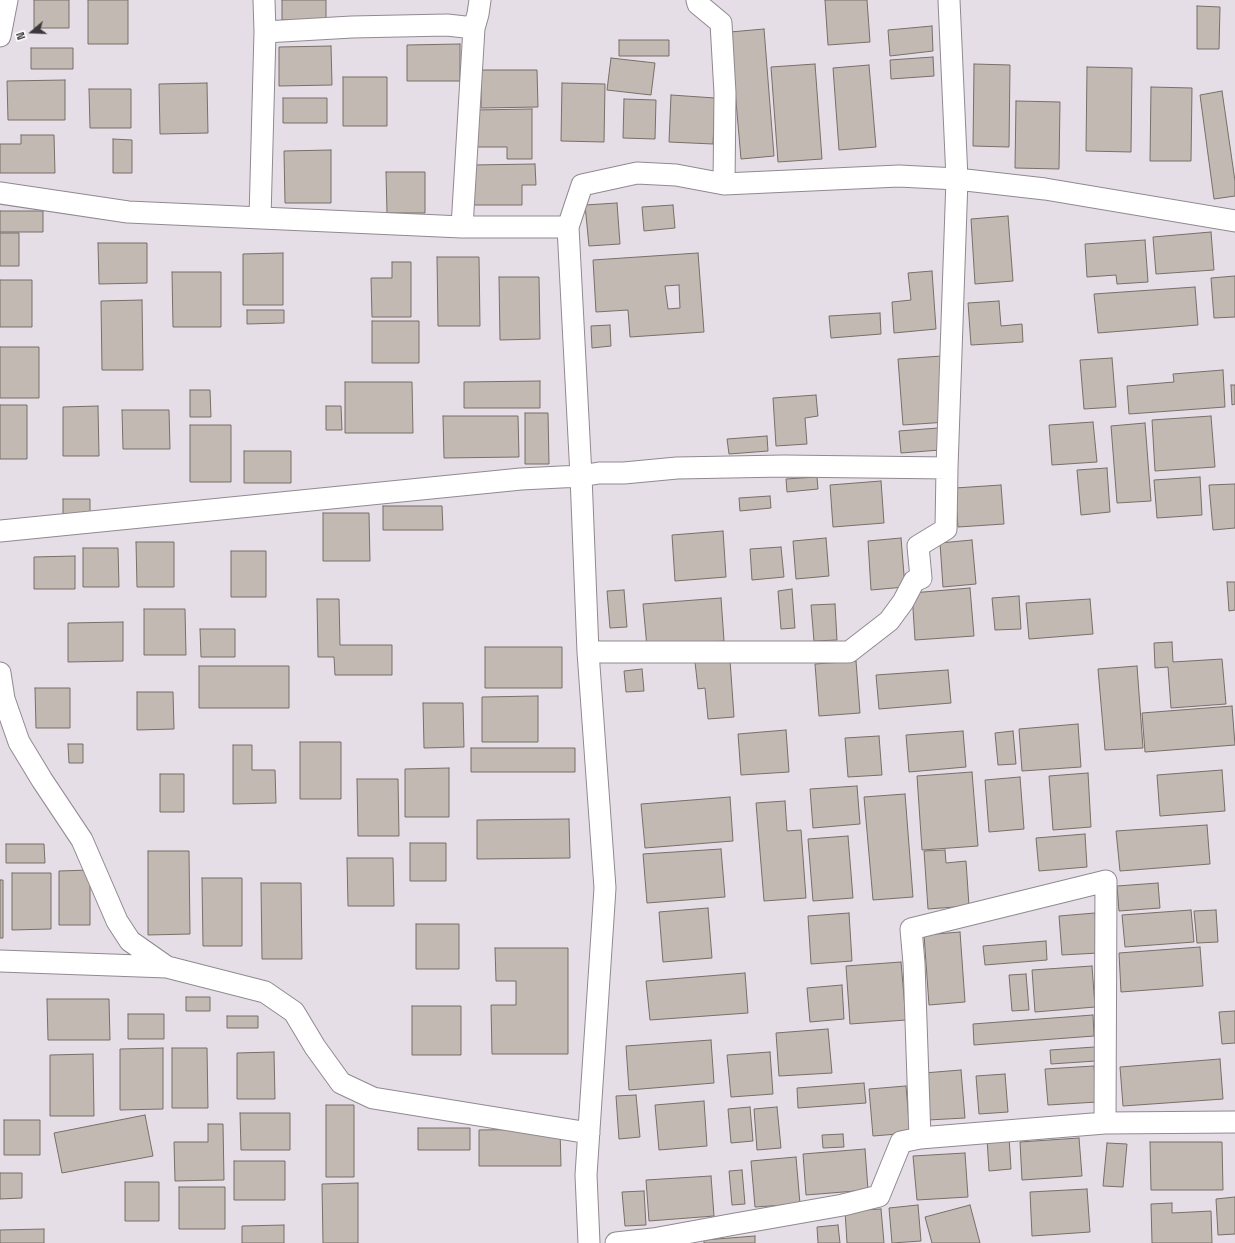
<!DOCTYPE html>
<html>
<head>
<meta charset="utf-8">
<style>
  body { margin:0 }
  #map { position:relative; width:1235px; height:1243px; overflow:hidden; background:#e6dee6; font-family:"Space Grotesk",sans-serif }
  canvas { display:block }
  .north { position:absolute; left:12px; top:12px; width:40px; height:40px; -webkit-text-stroke:3px #fff; paint-order:stroke; rotate:251deg; font-size:11px; font-weight:700; line-height:16px; text-align:center; color:#3b383b }
  .north::after { content:''; display:block; margin:auto; width:14px; height:18px; background:#3b383b; clip-path:polygon(50% 0,100% 100%,50% 72%,0 100%) }
</style>
</head>
<body>
<div id="map">
<canvas width="1235" height="1243"></canvas>
<div class="north">N</div>
</div>
<script>
const c = document.querySelector('canvas').getContext('2d');
c.lineJoin = 'round';
function fill(path, color) { c.fillStyle = color; c.fill(path, 'evenodd'); }
const toPath = rows => new Path2D(rows.map(r => 'M' + r).join(''));
function stroke(path, color, width, dash) { c.strokeStyle = color; c.lineWidth = width; c.lineCap = dash ? 'butt' : 'round'; c.setLineDash(dash || []); c.stroke(path); }
const building = toPath([
  [34,0,69,0,69,28,34,28,34,0],
  [88,0,128,0,128,44,88,44,88,0],
  [282,0,326,0,326,20,282,20,282,0],
  [825,0,867,0,870,42,828,45,825,0],
  [1197,6,1220,7,1219,49,1197,49,1197,6],
  [932,26,933,51,890,56,888,30,932,26],
  [764,29,774,156,741,159,730,32,764,29],
  [619,40,669,40,669,56,619,56,619,40],
  [460,44,460,81,407,81,407,45,460,44],
  [331,46,332,85,279,86,279,47,331,46],
  [31,48,73,48,73,69,31,69,31,48],
  [933,57,934,76,891,79,890,60,933,57],
  [611,58,655,63,651,95,607,90,611,58],
  [815,64,822,159,778,162,771,67,815,64],
  [974,64,1010,65,1009,147,973,146,974,64],
  [869,65,876,147,839,150,833,68,869,65],
  [1087,67,1132,68,1131,152,1086,151,1087,67],
  [481,70,537,70,538,107,481,108,481,70],
  [343,77,387,77,387,126,343,126,343,77],
  [65,80,65,120,8,120,7,81,65,80],
  [207,83,208,133,160,134,159,84,207,83],
  [562,83,605,84,604,142,561,141,562,83],
  [1151,87,1192,88,1191,161,1150,161,1151,87],
  [89,89,131,89,131,128,90,128,89,89],
  [1222,91,1235,181,1235,196,1214,199,1200,95,1222,91],
  [671,95,715,98,713,144,669,142,671,95],
  [283,98,327,98,327,123,283,123,283,98],
  [624,99,656,100,655,139,623,138,624,99],
  [1016,101,1060,102,1059,169,1015,168,1016,101],
  [532,109,532,159,507,159,507,147,477,147,476,110,532,109],
  [21,135,54,135,55,173,0,173,0,144,21,144,21,135],
  [113,139,132,140,132,173,113,173,113,139],
  [331,150,331,203,285,203,284,151,331,150],
  [535,164,536,185,522,185,522,205,473,205,473,165,535,164],
  [386,172,425,172,425,213,387,213,386,172],
  [617,203,620,244,589,246,585,205,617,203],
  [673,205,675,228,644,231,642,207,673,205],
  [0,211,43,211,43,232,0,232,0,211],
  [1008,216,1013,281,975,284,971,219,1008,216],
  [1211,232,1214,270,1156,274,1153,237,1211,232],
  [0,233,19,233,19,266,0,266,0,233],
  [1145,240,1148,282,1117,284,1116,275,1087,277,1085,244,1145,240],
  [98,243,147,243,147,283,99,284,98,243],
  [283,253,283,305,243,305,243,254,283,253],
  [698,253,704,332,630,337,628,310,596,312,593,260,698,253],
  [679,285,680,308,668,309,665,286,679,285],
  [437,257,479,257,480,326,438,326,437,257],
  [392,262,411,262,411,317,372,317,371,278,392,278,392,262],
  [932,271,936,329,894,333,892,302,911,300,908,273,932,271],
  [172,272,221,272,221,327,173,327,172,272],
  [1235,276,1235,317,1214,318,1211,278,1235,276],
  [499,277,539,277,540,339,500,340,499,277],
  [0,280,32,280,32,327,0,327,0,280],
  [1195,287,1198,325,1098,333,1094,294,1195,287],
  [142,300,143,370,102,370,101,301,142,300],
  [999,301,1001,326,1022,324,1023,342,971,345,968,303,999,301],
  [247,310,284,310,284,323,247,324,247,310],
  [880,313,881,334,831,338,829,316,880,313],
  [372,321,419,321,419,363,372,363,372,321],
  [610,325,611,346,592,348,591,326,610,325],
  [0,347,39,347,39,398,0,398,0,347],
  [942,356,947,422,903,425,898,359,942,356],
  [1112,358,1116,407,1084,409,1080,360,1112,358],
  [1223,370,1225,407,1129,414,1127,386,1174,382,1173,374,1223,370],
  [540,381,540,408,464,408,464,382,540,381],
  [345,382,412,382,413,433,345,433,345,382],
  [1231,385,1235,385,1235,404,1232,405,1231,385],
  [190,390,210,390,211,417,190,417,190,390],
  [816,395,818,416,805,418,807,444,776,446,773,398,816,395],
  [0,405,27,405,27,459,0,459,0,405],
  [98,406,99,456,63,456,63,407,98,406],
  [326,406,341,406,342,430,326,430,326,406],
  [122,410,169,410,170,449,123,449,122,410],
  [525,413,548,413,549,464,525,464,525,413],
  [443,416,518,416,519,457,444,458,443,416],
  [1211,416,1215,467,1155,471,1152,420,1211,416],
  [1093,422,1097,462,1052,465,1049,425,1093,422],
  [1145,423,1151,501,1117,503,1111,426,1145,423],
  [190,425,231,425,231,482,190,482,190,425],
  [938,428,940,450,901,453,899,431,938,428],
  [767,436,768,451,729,454,727,439,767,436],
  [244,451,291,451,291,483,244,483,244,451],
  [1107,468,1110,512,1081,515,1077,470,1107,468],
  [817,477,818,489,787,492,786,479,817,477],
  [1200,477,1202,515,1157,518,1154,480,1200,477],
  [881,481,884,523,833,527,830,485,881,481],
  [1235,484,1235,528,1213,530,1209,485,1235,484],
  [1001,485,1004,524,958,527,955,488,1001,485],
  [770,496,771,508,740,511,739,498,770,496],
  [63,499,90,499,90,517,63,517,63,499],
  [383,506,442,506,443,530,383,530,383,506],
  [323,513,369,513,370,561,323,561,323,513],
  [723,531,726,577,675,581,672,535,723,531],
  [826,538,829,576,796,579,793,541,826,538],
  [901,538,905,587,871,590,868,541,901,538],
  [972,540,976,584,943,587,940,543,972,540],
  [136,542,174,542,174,587,137,587,136,542],
  [781,547,784,577,752,580,750,549,781,547],
  [83,548,118,548,119,587,83,587,83,548],
  [231,551,266,551,266,597,231,597,231,551],
  [75,556,75,589,34,589,34,557,75,556],
  [1227,582,1235,582,1235,610,1229,611,1227,582],
  [970,588,974,636,915,640,912,593,970,588],
  [792,589,795,628,781,629,778,591,792,589],
  [624,590,627,627,610,628,607,591,624,590],
  [1019,596,1021,629,995,630,992,598,1019,596],
  [721,598,724,641,647,647,643,604,721,598],
  [317,599,339,599,340,645,392,645,392,675,335,675,334,657,318,657,317,599],
  [1090,599,1093,634,1029,639,1026,603,1090,599],
  [835,604,837,640,814,641,811,605,835,604],
  [144,609,185,609,186,655,144,655,144,609],
  [123,622,123,661,68,662,68,623,123,622],
  [200,629,235,629,235,657,201,657,200,629],
  [1172,642,1173,662,1222,659,1226,704,1171,708,1168,667,1155,668,1154,643,1172,642],
  [485,647,562,647,562,688,485,688,485,647],
  [730,660,734,717,708,719,705,688,698,689,695,662,730,660],
  [856,661,860,713,819,716,815,664,856,661],
  [199,666,289,666,289,708,199,708,199,666],
  [1137,666,1143,748,1105,750,1098,669,1137,666],
  [642,669,644,691,626,692,624,671,642,669],
  [948,670,951,703,879,709,876,675,948,670],
  [35,688,70,688,70,728,36,728,35,688],
  [137,692,173,692,174,729,137,730,137,692],
  [538,696,538,742,482,742,482,697,538,696],
  [423,703,463,703,464,747,424,748,423,703],
  [1232,706,1235,745,1145,752,1142,713,1232,706],
  [1078,724,1081,767,1022,771,1019,729,1078,724],
  [786,730,789,772,741,775,738,734,786,730],
  [963,731,966,767,909,772,906,735,963,731],
  [1013,731,1016,764,998,765,995,733,1013,731],
  [879,736,882,775,848,777,845,738,879,736],
  [300,742,341,742,341,799,300,799,300,742],
  [68,744,83,744,83,763,69,763,68,744],
  [233,745,252,745,252,770,275,770,276,803,233,804,233,745],
  [471,748,575,748,575,772,471,772,471,748],
  [449,768,449,817,405,817,405,769,449,768],
  [1222,770,1225,811,1160,816,1157,775,1222,770],
  [972,772,978,846,922,850,917,776,972,772],
  [1088,773,1091,827,1053,830,1049,776,1088,773],
  [160,774,184,774,184,812,160,812,160,774],
  [1020,777,1024,829,989,832,985,780,1020,777],
  [357,779,398,779,399,836,358,836,357,779],
  [857,786,860,824,813,828,810,789,857,786],
  [905,794,913,897,873,900,864,797,905,794],
  [730,797,733,841,645,848,641,804,730,797],
  [785,801,787,831,801,830,806,898,764,901,756,803,785,801],
  [569,819,570,858,477,859,477,820,569,819],
  [1207,825,1210,864,1120,871,1116,831,1207,825],
  [1085,834,1087,867,1039,871,1036,838,1085,834],
  [848,836,853,898,813,901,808,839,848,836],
  [410,843,446,843,446,881,410,881,410,843],
  [6,844,44,844,45,863,6,863,6,844],
  [721,849,725,897,647,903,643,854,721,849],
  [945,850,946,863,966,861,969,906,928,909,924,851,945,850],
  [148,851,189,851,190,934,148,935,148,851],
  [347,858,393,858,394,906,348,906,347,858],
  [90,870,90,925,59,925,59,871,90,870],
  [12,873,51,873,51,929,12,930,12,873],
  [202,878,242,878,242,946,203,946,202,878],
  [0,880,3,880,3,938,0,938,0,880],
  [261,883,301,883,302,959,262,959,261,883],
  [1158,883,1160,908,1119,911,1117,886,1158,883],
  [708,908,712,958,663,962,659,912,708,908],
  [1191,910,1194,942,1125,947,1122,915,1191,910],
  [1216,910,1218,942,1197,943,1194,911,1216,910],
  [849,913,852,961,811,964,808,916,849,913],
  [1095,913,1098,953,1062,955,1059,916,1095,913],
  [416,924,459,924,459,969,416,969,416,924],
  [960,932,965,1002,929,1005,924,935,960,932],
  [1046,941,1047,960,985,965,983,946,1046,941],
  [1200,947,1203,986,1121,992,1119,953,1200,947],
  [495,948,568,948,568,1054,492,1054,491,1005,516,1005,516,981,496,981,495,948],
  [901,962,906,1020,850,1024,846,966,901,962],
  [1092,966,1095,1007,1035,1012,1032,970,1092,966],
  [745,973,748,1013,650,1020,646,981,745,973],
  [1026,974,1029,1010,1012,1011,1009,975,1026,974],
  [842,985,844,1019,810,1022,807,988,842,985],
  [186,997,210,997,210,1011,186,1011,186,997],
  [47,999,109,999,110,1040,48,1040,47,999],
  [412,1006,461,1006,461,1055,412,1055,412,1006],
  [1235,1011,1235,1043,1222,1044,1219,1012,1235,1011],
  [128,1014,164,1014,164,1039,128,1039,128,1014],
  [1093,1015,1094,1036,974,1045,973,1024,1093,1015],
  [227,1016,258,1016,258,1028,227,1028,227,1016],
  [828,1029,832,1073,779,1076,776,1033,828,1029],
  [711,1040,714,1083,629,1090,626,1046,711,1040],
  [1095,1047,1096,1061,1051,1064,1050,1050,1095,1047],
  [163,1048,163,1109,120,1110,120,1049,163,1048],
  [172,1048,207,1048,208,1108,172,1108,172,1048],
  [274,1052,275,1099,237,1099,237,1053,274,1052],
  [770,1052,773,1094,731,1097,727,1055,770,1052],
  [93,1054,94,1116,50,1116,50,1055,93,1054],
  [1220,1059,1223,1099,1123,1106,1120,1067,1220,1059],
  [1094,1066,1097,1102,1048,1105,1045,1069,1094,1066],
  [961,1070,965,1118,928,1120,924,1073,961,1070],
  [1005,1074,1008,1112,979,1114,976,1076,1005,1074],
  [864,1083,866,1103,798,1108,797,1088,864,1083],
  [906,1086,910,1133,873,1136,869,1089,906,1086],
  [636,1095,640,1137,619,1139,616,1096,636,1095],
  [704,1101,707,1146,659,1150,655,1105,704,1101],
  [326,1105,354,1105,354,1177,326,1177,326,1105],
  [750,1107,753,1141,731,1143,728,1109,750,1107],
  [777,1107,781,1148,757,1150,754,1109,777,1107],
  [240,1113,290,1113,290,1150,241,1150,240,1113],
  [145,1115,153,1156,62,1173,54,1133,145,1115],
  [4,1120,40,1120,40,1155,4,1155,4,1120],
  [208,1124,223,1124,224,1180,175,1181,174,1142,208,1142,208,1124],
  [418,1128,470,1128,470,1150,418,1150,418,1128],
  [560,1129,561,1166,479,1166,479,1130,560,1129],
  [843,1134,844,1147,823,1148,822,1135,843,1134],
  [1009,1137,1011,1169,989,1171,987,1139,1009,1137],
  [1079,1138,1082,1176,1022,1180,1020,1142,1079,1138],
  [1150,1142,1222,1142,1223,1190,1151,1190,1150,1142],
  [1107,1143,1127,1144,1123,1187,1103,1186,1107,1143],
  [865,1149,868,1190,806,1195,803,1154,865,1149],
  [965,1153,968,1197,917,1200,913,1156,965,1153],
  [796,1157,800,1204,755,1207,751,1161,796,1157],
  [234,1161,285,1161,285,1200,234,1200,234,1161],
  [742,1170,745,1204,732,1205,729,1171,742,1170],
  [0,1173,22,1173,22,1198,0,1199,0,1173],
  [711,1176,714,1216,649,1221,646,1180,711,1176],
  [125,1182,159,1182,159,1221,125,1221,125,1182],
  [358,1183,358,1243,323,1243,322,1184,358,1183],
  [179,1187,225,1187,225,1229,179,1229,179,1187],
  [1087,1189,1090,1232,1032,1236,1030,1192,1087,1189],
  [644,1191,646,1225,625,1226,622,1192,644,1191],
  [1235,1197,1235,1234,1218,1235,1216,1199,1235,1197],
  [1172,1203,1172,1213,1211,1211,1212,1243,1152,1243,1151,1204,1172,1203],
  [918,1205,921,1241,892,1243,889,1208,918,1205],
  [970,1205,980,1243,932,1243,925,1217,970,1205],
  [881,1209,884,1243,847,1243,845,1211,881,1209],
  [284,1225,284,1243,242,1243,242,1226,284,1225],
  [838,1225,840,1243,818,1243,817,1227,838,1225],
  [44,1229,44,1243,0,1243,0,1230,44,1229],
  [755,1236,755,1243,704,1243,704,1240,755,1236]
]);
fill(building, '#c2b9b2');
stroke(building, '#776f68', 1);
const street = toPath([
  [697,0,698,4,721,23,725,93,724,184],
  [265,32,352,27,447,25,474,28],
  [0,36,7,0],
  [0,193,128,212,462,227,568,227],
  [260,218,265,32,264,0],
  [462,227,474,28,478,14,480,0],
  [0,531,521,479,581,476,599,473,624,473,677,468,784,466,947,468],
  [588,652,849,652,889,621,903,602,914,581,921,578,918,546,946,529,947,468,957,179,949,0],
  [0,673,4,699,19,742,42,780,82,840,117,921,130,941,167,967],
  [0,961,167,967,265,992,294,1012,315,1047,341,1083,373,1098,589,1133],
  [920,1138,914,963,911,929,1106,881,1105,1123],
  [589,1243,586,1175,605,888,588,652,581,476,568,227,582,185,637,173,676,175,724,184,899,176,957,179,1045,189,1235,221],
  [616,1243,653,1239,735,1224,843,1205,879,1196,901,1142,920,1138,1105,1123,1235,1122]
]);
stroke(street, '#918991', 23);
stroke(street, '#fff', 21);
</script>
</body>
</html>
